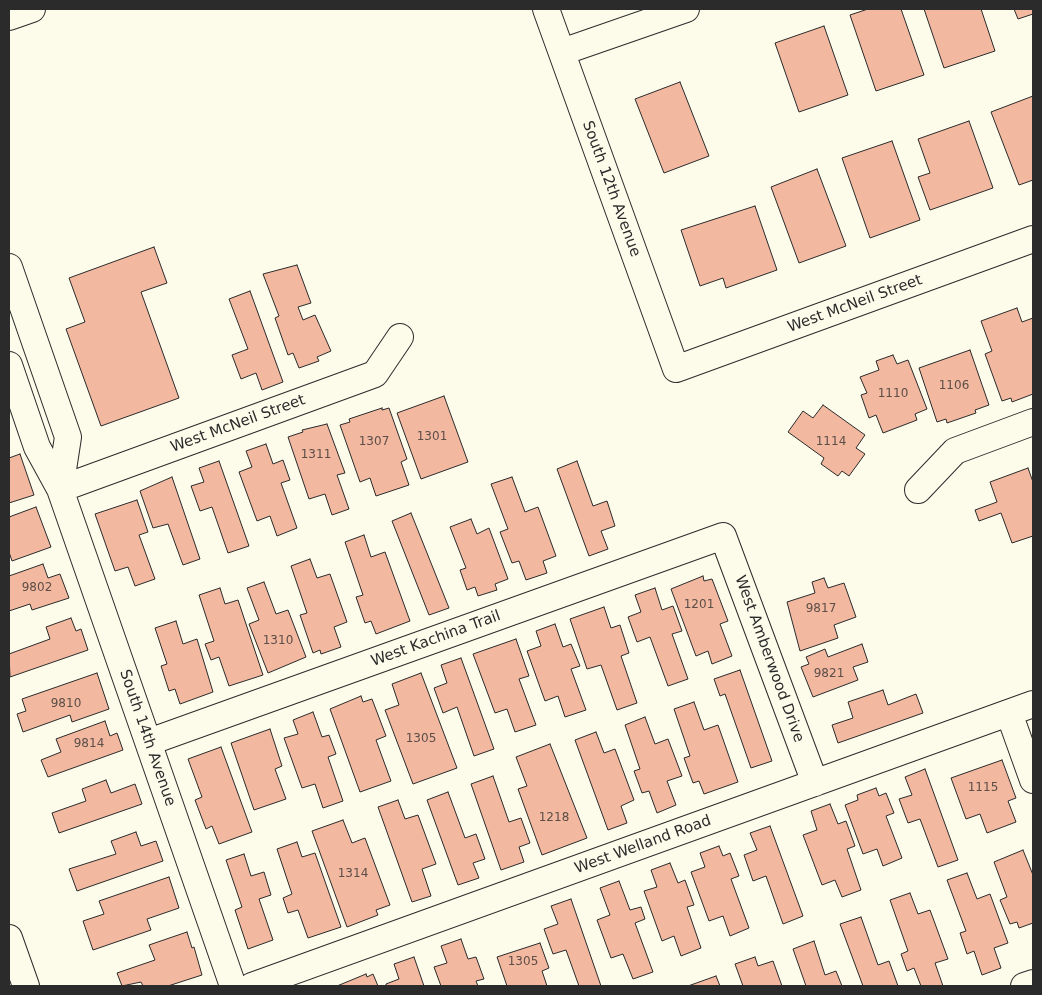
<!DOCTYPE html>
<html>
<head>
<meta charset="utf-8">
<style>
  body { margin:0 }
  #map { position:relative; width:1042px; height:995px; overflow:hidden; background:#fdfbea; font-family:"DejaVu Sans",sans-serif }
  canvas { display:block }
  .frame { position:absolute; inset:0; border:10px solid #2b2b2b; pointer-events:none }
</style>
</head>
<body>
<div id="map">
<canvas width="1042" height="995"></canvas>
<div class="frame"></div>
</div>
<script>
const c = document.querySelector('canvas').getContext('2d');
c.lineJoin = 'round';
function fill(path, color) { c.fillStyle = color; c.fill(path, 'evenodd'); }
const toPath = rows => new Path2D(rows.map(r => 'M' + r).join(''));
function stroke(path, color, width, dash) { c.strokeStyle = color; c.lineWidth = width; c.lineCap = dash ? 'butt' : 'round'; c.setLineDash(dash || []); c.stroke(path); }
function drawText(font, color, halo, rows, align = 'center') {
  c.font = font + ' "DejaVu Sans",sans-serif'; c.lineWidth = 4; c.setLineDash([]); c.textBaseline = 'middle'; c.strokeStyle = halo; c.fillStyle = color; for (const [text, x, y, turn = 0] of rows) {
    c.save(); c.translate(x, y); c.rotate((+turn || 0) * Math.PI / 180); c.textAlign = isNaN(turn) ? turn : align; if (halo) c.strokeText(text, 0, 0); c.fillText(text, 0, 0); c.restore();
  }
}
const building = toPath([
  [868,9,901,9,924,75,876,91,850,15,868,9],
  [924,9,981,9,995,51,944,68,924,9],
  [1014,9,1033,9,1033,14,1018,19,1014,9],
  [824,26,848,95,799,112,775,43,824,26],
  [680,82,709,156,664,173,635,99,680,82],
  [1033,96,1033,180,1019,185,991,112,1033,96],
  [969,121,993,188,930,210,918,177,930,173,918,139,969,121],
  [892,141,920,220,870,238,842,158,892,141],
  [817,169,846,246,799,263,771,187,817,169],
  [755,206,777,270,726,288,723,278,700,286,681,230,755,206],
  [154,247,167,283,141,292,179,398,101,426,66,329,85,322,69,278,154,247],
  [297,265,311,303,298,307,303,320,315,315,331,351,317,357,319,361,299,368,293,353,288,355,275,318,279,316,263,274,297,265],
  [250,291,283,382,262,390,256,373,241,379,232,355,248,349,229,299,250,291],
  [1017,308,1022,322,1033,318,1033,394,1012,402,1011,398,1002,401,985,354,992,351,981,321,1017,308],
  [970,350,989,405,975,410,976,413,947,423,946,419,937,422,919,368,970,350],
  [893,355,897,364,908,360,927,409,915,414,917,420,883,433,876,415,869,418,861,395,867,393,860,377,879,370,876,361,893,355],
  [444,396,468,462,421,479,397,413,444,396],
  [823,405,865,435,856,448,865,454,849,476,842,471,838,476,821,464,824,458,788,432,803,411,813,418,823,405],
  [382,408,382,410,389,408,407,459,401,462,409,485,376,496,370,478,360,482,340,425,350,422,349,419,382,408],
  [327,424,345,473,337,475,349,509,332,515,325,494,309,499,288,437,303,432,302,430,327,424],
  [266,444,273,464,283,460,290,480,281,483,297,528,277,536,270,516,257,521,239,472,252,467,246,451,266,444],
  [20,454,34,495,9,503,9,458,20,454],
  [219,461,249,546,228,553,212,507,200,511,191,486,204,482,199,468,219,461],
  [577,461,593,506,607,501,615,526,601,531,608,549,589,556,557,469,577,461],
  [1028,468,1033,482,1033,536,1012,543,1001,513,979,521,975,510,997,502,990,482,1028,468],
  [172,477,200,559,183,565,168,524,153,528,140,491,172,477],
  [512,477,525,512,538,507,556,556,543,561,547,573,526,580,519,561,512,563,500,532,508,529,491,484,512,477],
  [137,500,148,532,139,535,155,579,135,586,128,567,115,571,95,514,137,500],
  [36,507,51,547,12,561,9,552,9,517,36,507],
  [411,513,449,608,429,615,392,521,411,513],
  [471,519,477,534,489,528,508,579,495,584,497,590,478,596,475,587,467,590,460,570,466,568,450,527,471,519],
  [364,535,371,557,385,552,410,621,376,634,371,621,365,623,356,597,363,595,345,542,364,535],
  [310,559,317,578,330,574,347,622,334,627,341,647,321,654,320,650,313,653,300,615,307,613,291,566,310,559],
  [43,564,48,578,60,574,69,598,32,610,30,604,9,611,9,576,43,564],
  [703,576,704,581,712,579,728,621,720,624,732,656,712,664,708,651,696,656,671,589,703,576],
  [824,578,828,588,844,583,856,617,834,625,838,638,800,651,787,602,815,593,812,582,824,578],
  [264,582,276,614,288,610,306,657,268,673,249,624,259,620,247,588,264,582],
  [220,588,225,604,238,600,263,675,229,686,219,657,211,660,205,644,214,641,199,595,220,588],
  [655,588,662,610,673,606,682,631,672,634,688,679,668,686,650,637,637,642,628,617,641,612,635,595,655,588],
  [604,607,611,628,620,625,629,653,621,656,637,703,617,710,601,665,587,669,570,619,604,607],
  [71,618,76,631,81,629,88,650,10,677,9,654,50,639,46,627,71,618],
  [176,621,183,644,197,639,213,692,180,704,175,689,169,691,161,666,167,664,155,628,176,621],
  [555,624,563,647,571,644,580,666,571,669,586,710,565,717,558,696,545,701,527,651,541,646,536,631,555,624],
  [516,639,529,676,519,679,536,725,515,732,507,709,495,713,473,654,516,639],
  [862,644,868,662,853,667,858,680,813,697,801,667,809,664,806,657,825,649,828,657,862,644],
  [461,658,494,749,474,756,457,707,443,713,434,688,447,683,441,665,461,658],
  [740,670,772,761,751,768,725,694,720,696,714,679,740,670],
  [97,673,109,709,72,722,70,715,23,732,17,714,26,711,22,699,97,673],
  [421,673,457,768,413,784,385,710,399,705,392,684,421,673],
  [883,690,888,705,916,694,923,713,838,743,832,725,853,718,848,702,883,690],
  [361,696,363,702,372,699,386,736,376,740,391,781,360,792,330,709,361,696],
  [694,702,704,730,718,725,738,782,704,794,699,781,693,783,684,758,690,756,674,709,694,702],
  [313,712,322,737,329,735,336,754,328,757,343,801,323,808,315,784,302,788,284,738,298,734,293,720,313,712],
  [645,717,655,744,668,739,682,776,667,781,676,805,657,813,649,791,642,793,634,771,640,769,625,725,645,717],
  [105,721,110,736,117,733,123,750,48,777,41,760,61,752,56,739,105,721],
  [270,729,282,766,275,769,286,799,254,810,231,743,270,729],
  [596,732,604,753,615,749,634,800,621,806,627,823,608,830,575,740,596,732],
  [550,744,587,838,542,855,518,789,527,786,516,757,550,744],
  [221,747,252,832,219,844,212,826,206,829,195,800,202,797,188,759,221,747],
  [1002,760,1016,798,1008,801,1016,822,987,833,980,814,966,819,951,778,1002,760],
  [925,769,958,860,938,867,920,819,908,823,899,799,912,795,905,777,925,769],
  [493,776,509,822,521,818,530,843,519,847,524,862,501,870,471,784,493,776],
  [106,780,111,793,135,784,142,804,59,833,52,813,86,801,82,789,106,780],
  [876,788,879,796,886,793,894,813,886,816,902,858,883,866,877,849,863,854,845,805,858,800,857,795,876,788],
  [448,792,465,838,476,834,485,859,473,863,479,878,458,885,427,800,448,792],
  [398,800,405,819,418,815,436,864,422,869,431,896,412,902,378,807,398,800],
  [830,804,838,824,846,821,855,846,847,849,861,890,842,897,835,880,822,885,803,835,817,830,811,811,830,804],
  [343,820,352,843,365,838,390,905,376,910,378,915,347,927,312,831,343,820],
  [770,826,803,916,783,924,766,876,753,881,744,855,757,850,750,833,770,826],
  [136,832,141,846,156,841,163,861,77,891,69,869,116,854,111,841,136,832],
  [297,842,302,857,315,853,341,927,308,938,298,910,288,913,283,898,292,894,277,849,297,842],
  [719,846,723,856,730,853,739,876,731,879,749,928,730,936,723,916,709,921,691,872,705,867,700,853,719,846],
  [1023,850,1033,875,1033,923,1019,928,1017,922,1010,924,1000,900,1007,897,994,862,1023,850],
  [244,854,251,876,264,872,271,895,259,899,273,940,248,949,235,910,242,907,226,860,244,854],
  [670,863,678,883,685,880,694,905,687,907,701,948,681,956,674,936,662,941,644,891,657,887,651,870,670,863],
  [967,873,977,899,990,894,1008,943,994,948,1001,968,982,975,974,951,967,954,960,933,966,931,947,880,967,873],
  [169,877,179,908,147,919,151,930,93,950,83,921,104,914,99,901,169,877],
  [619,881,630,910,641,907,645,919,635,923,653,972,633,979,623,954,611,958,597,920,610,915,600,888,619,881],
  [910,893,918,914,930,910,948,959,935,963,943,986,921,986,914,968,907,971,901,954,908,951,890,900,910,893],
  [571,899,601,986,579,986,566,950,553,954,544,929,558,924,551,906,571,899],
  [861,917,878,965,889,961,898,986,863,986,840,924,861,917],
  [187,932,192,948,194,947,202,975,168,986,143,986,141,982,122,986,117,973,155,960,149,945,187,932],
  [461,939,468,959,476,957,484,979,476,981,478,986,441,986,434,967,447,963,441,946,461,939],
  [814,941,825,975,836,971,842,986,806,986,793,949,814,941],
  [540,943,549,968,542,971,547,986,507,986,497,957,540,943],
  [414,957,424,986,386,986,386,984,399,979,394,964,414,957],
  [755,957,758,966,773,961,782,986,743,986,735,964,755,957],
  [366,974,367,977,373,974,378,986,337,986,366,974],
  [716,976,720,986,688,986,716,976]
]);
fill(building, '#f2b8a0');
stroke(building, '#2b2b2b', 1);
const minor = toPath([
  [546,9,676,369,1033,239],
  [9,17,32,9],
  [562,52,686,9],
  [9,267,68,437,60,489],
  [9,365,37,447,60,489,233,986],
  [60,489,375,374,400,337],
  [918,490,955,451,1033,422],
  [1009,713,1033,780],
  [149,742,723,536,815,783],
  [9,938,26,986],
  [252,986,1033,704],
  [1024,986,1033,983]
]);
stroke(minor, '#2b2b2b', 28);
stroke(minor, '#fdfbea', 26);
drawText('12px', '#5d4e48', null, [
  ["1106",954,386],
  ["1110",893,394],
  ["1301",432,437],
  ["1307",374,442],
  ["1114",831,442],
  ["1311",316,455],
  ["9802",37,588],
  ["1201",699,605],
  ["9817",821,609],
  ["1310",278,641],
  ["9821",829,674],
  ["9810",66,704],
  ["1305",421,739],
  ["9814",89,744],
  ["1115",983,788],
  ["1218",554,818],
  ["1314",353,874],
  ["1305",523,962]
]);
drawText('15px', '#2b2b2b', '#fdfbea', [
  ["South 12th Avenue",611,189,70],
  ["West McNeil Street",855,304,-20],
  ["West McNeil Street",238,424,-20],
  ["West Kachina Trail",436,639,-20],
  ["West Amberwood Drive",769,659,70],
  ["South 14th Avenue",147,738,71],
  ["West Welland Road",643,845,-20]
]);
</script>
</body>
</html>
